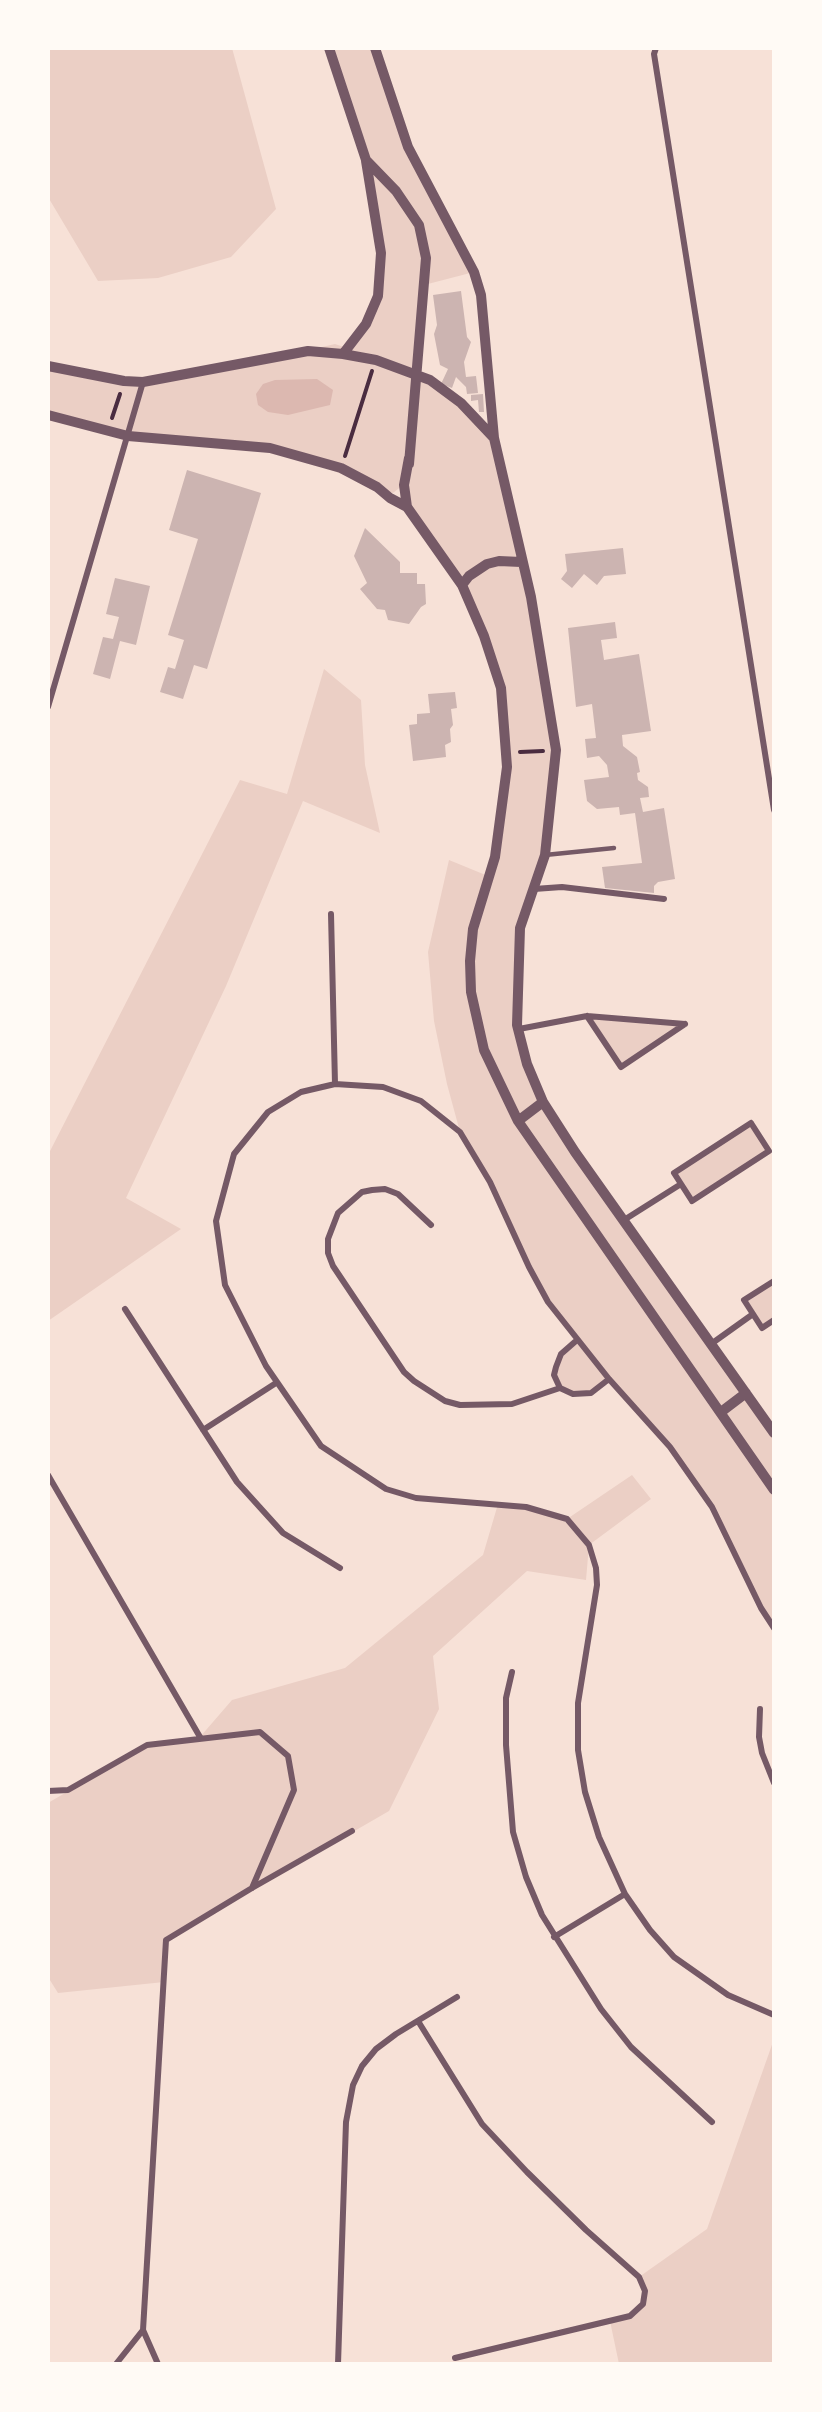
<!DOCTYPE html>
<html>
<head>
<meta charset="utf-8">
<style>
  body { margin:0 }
  #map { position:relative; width:822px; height:2412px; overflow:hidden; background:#f7e1d7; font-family:"PT Sans Narrow",sans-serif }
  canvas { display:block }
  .frame { position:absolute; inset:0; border:50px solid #fffaf5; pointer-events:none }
</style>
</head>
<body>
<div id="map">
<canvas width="822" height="2412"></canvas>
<div class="frame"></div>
</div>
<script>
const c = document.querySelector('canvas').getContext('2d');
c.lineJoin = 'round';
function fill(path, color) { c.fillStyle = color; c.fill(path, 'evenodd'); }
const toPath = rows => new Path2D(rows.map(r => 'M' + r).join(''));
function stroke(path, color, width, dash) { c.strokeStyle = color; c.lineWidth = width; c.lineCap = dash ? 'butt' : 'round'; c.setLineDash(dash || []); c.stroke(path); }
fill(toPath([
  [48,48,232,48,276,209,231,257,158,278,98,281,48,197],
  [330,48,374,48,406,148,474,272,424,285,403,485,393,493,269,447,128,436,48,415,48,366,124,381,283,356,335,344,347,348,378,296,381,253,366,160],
  [416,377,460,404,493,439,521,561,499,559,462,583,408,507],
  [521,562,556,750,545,855,520,928,517,1025,543,1102,774,1433,774,1628,712,1507,670,1447,609,1379,591,1393,566,1392,554,1375,558,1361,577,1340,548,1302,490,1182,460,1132,447,1084,434,1021,428,952,449,860,488,876,507,767,501,688,463,585,487,568],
  [324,669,361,700,365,765,380,833,303,801,226,986,126,1198,181,1229,48,1321,48,1155,240,780,287,794],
  [587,1016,685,1024,621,1067],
  [751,1123,769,1151,692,1201,674,1173],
  [774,1281,774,1320,762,1328,744,1300],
  [632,1475,651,1499,589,1545,586,1580,527,1571,433,1656,439,1709,389,1811,166,1940,164,1982,58,1993,48,1977,48,1803,147,1745,200,1737,232,1700,345,1668,483,1555,498,1504,526,1507,567,1519],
  [774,2039,774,2364,619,2364,610,2321,630,2316,643,2304,645,2291,639,2277,707,2229]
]), '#ebcfc5');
fill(toPath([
  [317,379,333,390,330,405,288,415,268,412,258,405,256,394,263,384,275,380]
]), '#dcb8b0');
fill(toPath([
  [461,291,467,337,471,342,464,362,466,377,476,376,478,393,467,394,466,387,456,377,452,388,441,384,448,369,440,365,434,334,437,325,433,295],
  [483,394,484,412,479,412,478,400,471,401,471,395],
  [187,470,261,493,207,669,194,665,183,699,160,692,168,667,175,669,184,640,168,635,198,539,169,530],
  [365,528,400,562,400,573,417,573,417,584,425,584,426,604,421,607,409,624,388,620,385,610,377,609,360,589,367,583,354,556],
  [623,548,626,574,604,576,597,585,584,574,572,588,561,579,567,571,565,554],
  [115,578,150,586,136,645,120,641,110,679,93,674,103,637,113,639,119,617,106,614],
  [615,622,617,638,601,640,604,660,639,654,651,731,622,735,623,746,637,757,640,772,637,773,638,780,648,787,649,797,640,798,643,812,664,808,675,879,658,882,654,886,654,893,605,888,602,867,642,863,635,813,620,815,619,807,597,809,587,801,584,780,609,777,607,765,599,756,587,758,585,739,596,738,592,704,576,707,568,628],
  [455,692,457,708,451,709,453,725,450,729,451,742,445,745,446,757,413,761,409,725,417,724,417,714,430,713,428,694]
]), '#ccb4b1');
stroke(toPath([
  [112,418,120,394],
  [345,456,372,371],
  [520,752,543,751]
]), '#4a2c40', 4);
stroke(toPath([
  [545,855,614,848]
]), '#755966', 4.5);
stroke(toPath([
  [656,48,654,54,774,810],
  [48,707,143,382],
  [534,889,562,887,664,899],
  [331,914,335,1084],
  [587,1016,621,1067,685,1024],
  [519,1029,587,1016,685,1024],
  [751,1123,769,1151,692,1201,674,1173,751,1123],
  [624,1220,681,1184],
  [431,1225,398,1194,385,1189,372,1190,362,1192,338,1213,328,1239,328,1253,333,1266,404,1372,414,1381,445,1401,460,1405,512,1404,560,1388],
  [774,1281,744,1300,762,1328,774,1320],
  [125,1309,237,1482,283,1533,340,1568],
  [577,1340,561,1354,556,1367,554,1375,560,1388,573,1394,591,1393,609,1379],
  [711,1344,753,1314],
  [203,1430,276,1383],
  [48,1475,200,1737],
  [774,1628,761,1608,712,1507,670,1447,609,1379,548,1302,529,1267,490,1182,460,1132,421,1101,383,1087,335,1084,301,1092,268,1112,234,1154,216,1221,225,1285,266,1366,321,1446,386,1489,416,1498,526,1507,567,1519,589,1545,596,1568,597,1585,578,1703,578,1750,585,1792,599,1837,625,1894,650,1930,674,1957,728,1995,774,2015],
  [512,1672,506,1698,506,1745,513,1832,526,1877,542,1915,601,2009,631,2047,712,2122],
  [760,1709,759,1737,762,1753,774,1783],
  [48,1791,68,1790,147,1745,260,1732,288,1756,294,1790,252,1888],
  [554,1937,625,1894],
  [418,2021,482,2124,527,2172,586,2230,639,2277,645,2291,643,2304,630,2316,455,2358],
  [116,2364,143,2330],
  [158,2364,143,2330,166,1940,252,1888,352,1831],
  [338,2364,346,2122,353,2085,362,2066,376,2049,396,2034,457,1997]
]), '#755966', 6);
stroke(toPath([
  [329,48,366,160,396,191,419,225,426,258,409,464],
  [375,48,408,147,474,272,481,295,494,438,531,597,556,750,545,855,520,928,517,1025,527,1064,543,1102,575,1152,774,1433],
  [343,354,366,324,378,296,381,253,366,161],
  [48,366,124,381,143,382,308,351,343,354,376,360,430,380,461,403,494,438],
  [48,415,128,436,270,448,341,468,377,487,390,498,407,507],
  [409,458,404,485,407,507,462,585,484,636,501,688,507,767,495,857,473,929,470,961,471,992,484,1050,518,1121,774,1490],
  [462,585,469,576,487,564,499,561,521,562],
  [518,1121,543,1102],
  [721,1412,746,1393]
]), '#755966', 10);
</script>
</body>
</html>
